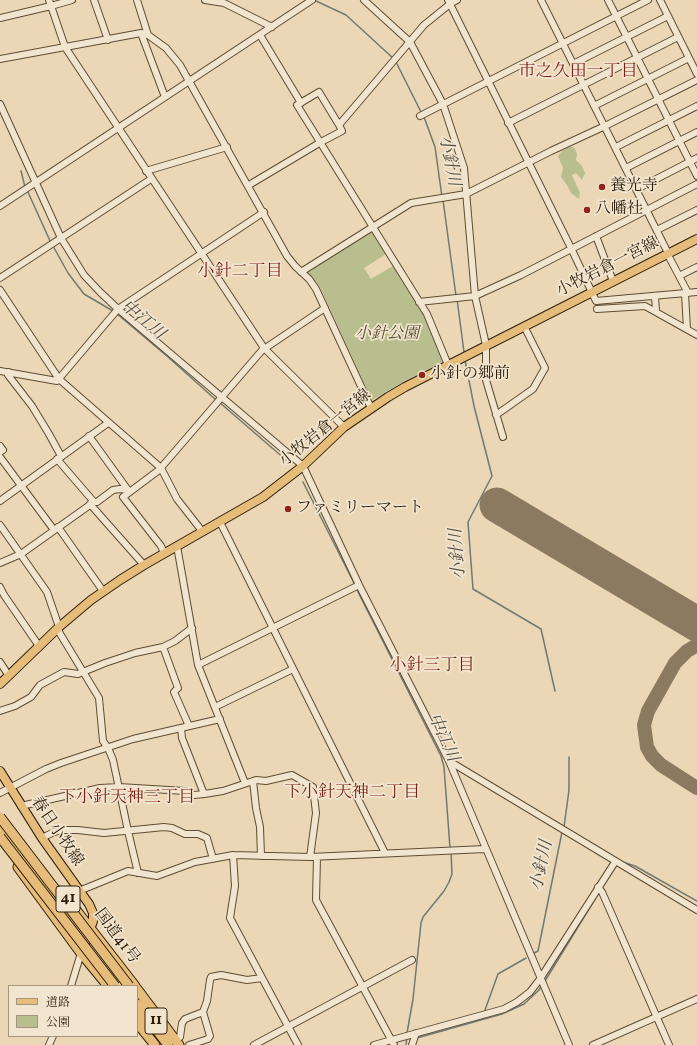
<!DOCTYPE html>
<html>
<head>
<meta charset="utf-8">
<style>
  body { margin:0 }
  #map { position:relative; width:697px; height:1045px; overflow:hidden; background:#ebd7b6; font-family:Vollkorn,"Noto Serif JP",serif }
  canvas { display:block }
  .legend { position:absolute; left:8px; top:985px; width:130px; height:52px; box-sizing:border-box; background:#f2e5d0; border:1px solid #a49580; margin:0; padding:5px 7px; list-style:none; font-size:12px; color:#2e1e09 }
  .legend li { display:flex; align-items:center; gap:8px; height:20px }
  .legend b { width:20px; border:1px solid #a49580 }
</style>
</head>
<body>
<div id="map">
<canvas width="697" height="1045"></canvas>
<ul class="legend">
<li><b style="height:5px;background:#e6bc7b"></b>道路</li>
<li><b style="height:11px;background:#b8be8d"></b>公園</li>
</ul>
</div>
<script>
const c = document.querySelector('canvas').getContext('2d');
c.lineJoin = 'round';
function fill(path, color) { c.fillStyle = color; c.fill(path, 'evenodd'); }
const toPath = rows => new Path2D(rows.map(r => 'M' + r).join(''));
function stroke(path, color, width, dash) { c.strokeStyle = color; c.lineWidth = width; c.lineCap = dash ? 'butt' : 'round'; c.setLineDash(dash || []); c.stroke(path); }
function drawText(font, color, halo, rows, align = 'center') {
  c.font = font + ' Vollkorn,"Noto Serif JP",serif'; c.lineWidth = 3.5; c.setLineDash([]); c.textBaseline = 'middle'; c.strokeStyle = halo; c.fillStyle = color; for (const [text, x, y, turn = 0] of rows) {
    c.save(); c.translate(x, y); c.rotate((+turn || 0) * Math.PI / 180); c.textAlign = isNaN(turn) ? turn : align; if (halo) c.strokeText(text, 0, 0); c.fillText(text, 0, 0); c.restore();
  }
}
fill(toPath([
  [569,147,574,147,577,154,576,160,582,166,585,173,582,180,576,173,572,175,580,193,579,199,571,193,567,185,561,177,563,168,558,156,562,151],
  [372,231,386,254,364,268,371,279,393,266,424,315,442,359,442,362,403,382,372,400,320,287,307,272,308,268]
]), '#b8be8d');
stroke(toPath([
  [314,0,346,15,394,59],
  [396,62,422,114],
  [424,117,435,147,442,197],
  [21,171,25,187],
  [27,190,51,243],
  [443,200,456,296],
  [53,246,68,273,84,294,113,311],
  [457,299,464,352],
  [116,313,168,357,216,400],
  [465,360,474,406,492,476,468,522,473,589,541,629,555,691],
  [219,402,286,460],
  [303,482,355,585],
  [356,588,441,756,444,767,450,848],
  [564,827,569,790,569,757],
  [619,861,635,866,697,901],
  [534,953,538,951,562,832],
  [545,981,595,899],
  [485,1010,498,974,526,958],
  [407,1033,413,999,421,923,423,917,444,891,449,882,452,874,451,852],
  [417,1038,502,1014,524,1004,538,991,542,986],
  [406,1045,407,1037]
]), '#717973', 1.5);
stroke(toPath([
  [697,645,687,651,675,663,648,711,644,725,647,747,652,756,661,765,697,788]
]), '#8c7a60', 14);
stroke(toPath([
  [497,505,697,624]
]), '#8c7a60', 35);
const minor = toPath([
  [49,0,65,47,264,348,344,427],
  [94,0,108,40],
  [137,0,148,35],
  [205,0,224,3,272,27],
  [364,0,410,42,443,104,464,168,475,296,486,345,486,380,503,437],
  [448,0,571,248,596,301,697,292],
  [541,0,668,253],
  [608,0,697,176],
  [660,0,697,74],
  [0,18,51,6,72,0],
  [141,33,165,97],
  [260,35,301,103],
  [0,59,141,33,148,35,166,48,180,65,287,256,295,266,309,279,316,289,371,408],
  [573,64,668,16],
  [0,104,61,238,84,275,100,292,118,309,303,466,359,585,449,761,569,1045],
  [594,106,689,58],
  [420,116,648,0],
  [508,123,678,37],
  [339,125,319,92,297,105,427,314,448,365],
  [616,147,697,106],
  [626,168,697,132],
  [146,171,227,147],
  [249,185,321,142,342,131,339,125,424,25,450,4,457,0],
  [637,189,697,158],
  [0,206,312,0],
  [657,230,697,210],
  [596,236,613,281],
  [667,253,688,293],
  [301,272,411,203,466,194,551,151,605,126,697,80],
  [679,276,697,267],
  [0,278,151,179],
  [0,290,59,379,161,468,177,499,202,531],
  [685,294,687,329],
  [655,296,656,311],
  [419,302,475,296,521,275,697,184],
  [597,309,645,306,697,335],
  [264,349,325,308],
  [0,371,57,381,118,309,264,212],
  [9,372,8,375,32,406,49,434,61,456],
  [496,415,533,389,545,368,524,326],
  [89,436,128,490],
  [0,446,3,450,0,452],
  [0,457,54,530],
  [57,459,94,502],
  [0,501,108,423],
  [90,504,144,565],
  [220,522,385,853],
  [0,525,47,592,59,627,59,632,99,698,103,741,108,748,113,760,128,831,138,873],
  [58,527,103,591],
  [177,546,198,665,245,783],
  [164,553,161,546,123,497,159,470,264,348],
  [0,563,21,554,94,502,97,502,113,490,120,489,128,490,130,492],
  [0,587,4,595,39,646],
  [163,647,178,688,174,692,189,726],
  [0,662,9,676],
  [198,665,359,585],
  [215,707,293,669],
  [0,711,15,706,31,697,40,685,64,672,78,674,105,663,135,653,163,647,175,641,192,628],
  [181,728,182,738,204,794],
  [449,761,697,910],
  [253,781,256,808,260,827,261,856],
  [0,793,46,769,61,763,133,739,220,719],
  [21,806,100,788,119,787,185,791,194,795,204,794,223,791,256,780,266,781,292,775,313,787,316,813,310,857],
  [42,838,54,832,62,830,78,830,104,833,164,827,172,828,185,834,198,834,207,838,213,859],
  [233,855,235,886,230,918,298,1045],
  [317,857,316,900,394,1045],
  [598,887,602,892,669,1045],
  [79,891,128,871,157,876,195,862,233,855,310,857,485,849],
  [71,986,81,953],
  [176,1041,180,1037,182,1023,185,1019,203,1012],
  [49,1045,53,1036],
  [189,1045,208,1039,210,1036,203,1012,207,1001,210,980,211,977,221,975,247,980,262,978],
  [254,1045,412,960],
  [374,1045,504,1009,517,1002,530,992,540,979,615,862],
  [412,1045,416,1033],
  [593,1045,697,999]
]);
const major = toPath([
  [0,684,59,627,91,600,120,580,144,565,263,497,303,466,344,427,388,397,405,387,697,239],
  [0,771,42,838,89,904,93,913,93,921,83,950]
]);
const highway = toPath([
  [0,829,82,936,82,943],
  [18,867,81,953,108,986],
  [76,910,135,986],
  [137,989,179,1045],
  [137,1004,168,1045],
  [137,1014,146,1026],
  [138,1024,155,1045]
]);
stroke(minor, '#5d4c34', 8);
stroke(major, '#2e1e09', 10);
stroke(highway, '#2e1e09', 11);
stroke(minor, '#f2e5d0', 6);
stroke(major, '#e6bc7b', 8);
stroke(highway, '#e6bc7b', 9);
const highwayBridge = toPath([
  [0,817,129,986],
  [0,837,115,986]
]);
stroke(highwayBridge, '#2e1e09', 11, []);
stroke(highwayBridge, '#e6bc7b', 9);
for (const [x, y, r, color] of [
  [602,187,4,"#8f2418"],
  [587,210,4,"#8f2418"],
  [422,375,4,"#8f2418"],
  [288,509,4,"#8f2418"]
]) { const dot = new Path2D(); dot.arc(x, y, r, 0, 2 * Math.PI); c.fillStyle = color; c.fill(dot); stroke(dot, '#f2e5d0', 1.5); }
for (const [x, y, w] of [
  [68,899,24],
  [156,1021,22]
]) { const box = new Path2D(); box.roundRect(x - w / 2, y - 13, w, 26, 3); c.fillStyle = '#f2e5d0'; c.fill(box); stroke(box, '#2e1e09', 1); }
drawText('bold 15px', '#2e1e09', null, [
  ["41",68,899],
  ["11",156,1021]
]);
drawText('16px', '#2e1e09', '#f2e5d0', [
  ["養光寺",610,187],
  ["八幡社",595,210],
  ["小針の郷前",430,375],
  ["ファミリーマート",296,509]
], 'left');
drawText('16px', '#2e1e09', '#f2e5d0', [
  ["小牧岩倉一宮線",608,268,-27],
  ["小牧岩倉一宮線",326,429,-39],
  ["春日小牧線",56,832,56],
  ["国道41号",116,937,53]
]);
drawText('italic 16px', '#574e31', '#f2e5d0', [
  ["小針公園",387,335]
]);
drawText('17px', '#7a1f14', '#f2e5d0', [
  ["市之久田一丁目",578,73],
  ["小針二丁目",240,273],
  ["小針三丁目",432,667],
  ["下小針天神二丁目",352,794],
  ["下小針天神三丁目",127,799]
]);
drawText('italic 17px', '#504c3e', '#f2e5d0', [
  ["小針川",448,161,79],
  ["中江川",142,321,40],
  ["小針川",459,554,-94],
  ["中江川",442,738,66],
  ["小針川",543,866,-78]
]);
</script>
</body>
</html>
